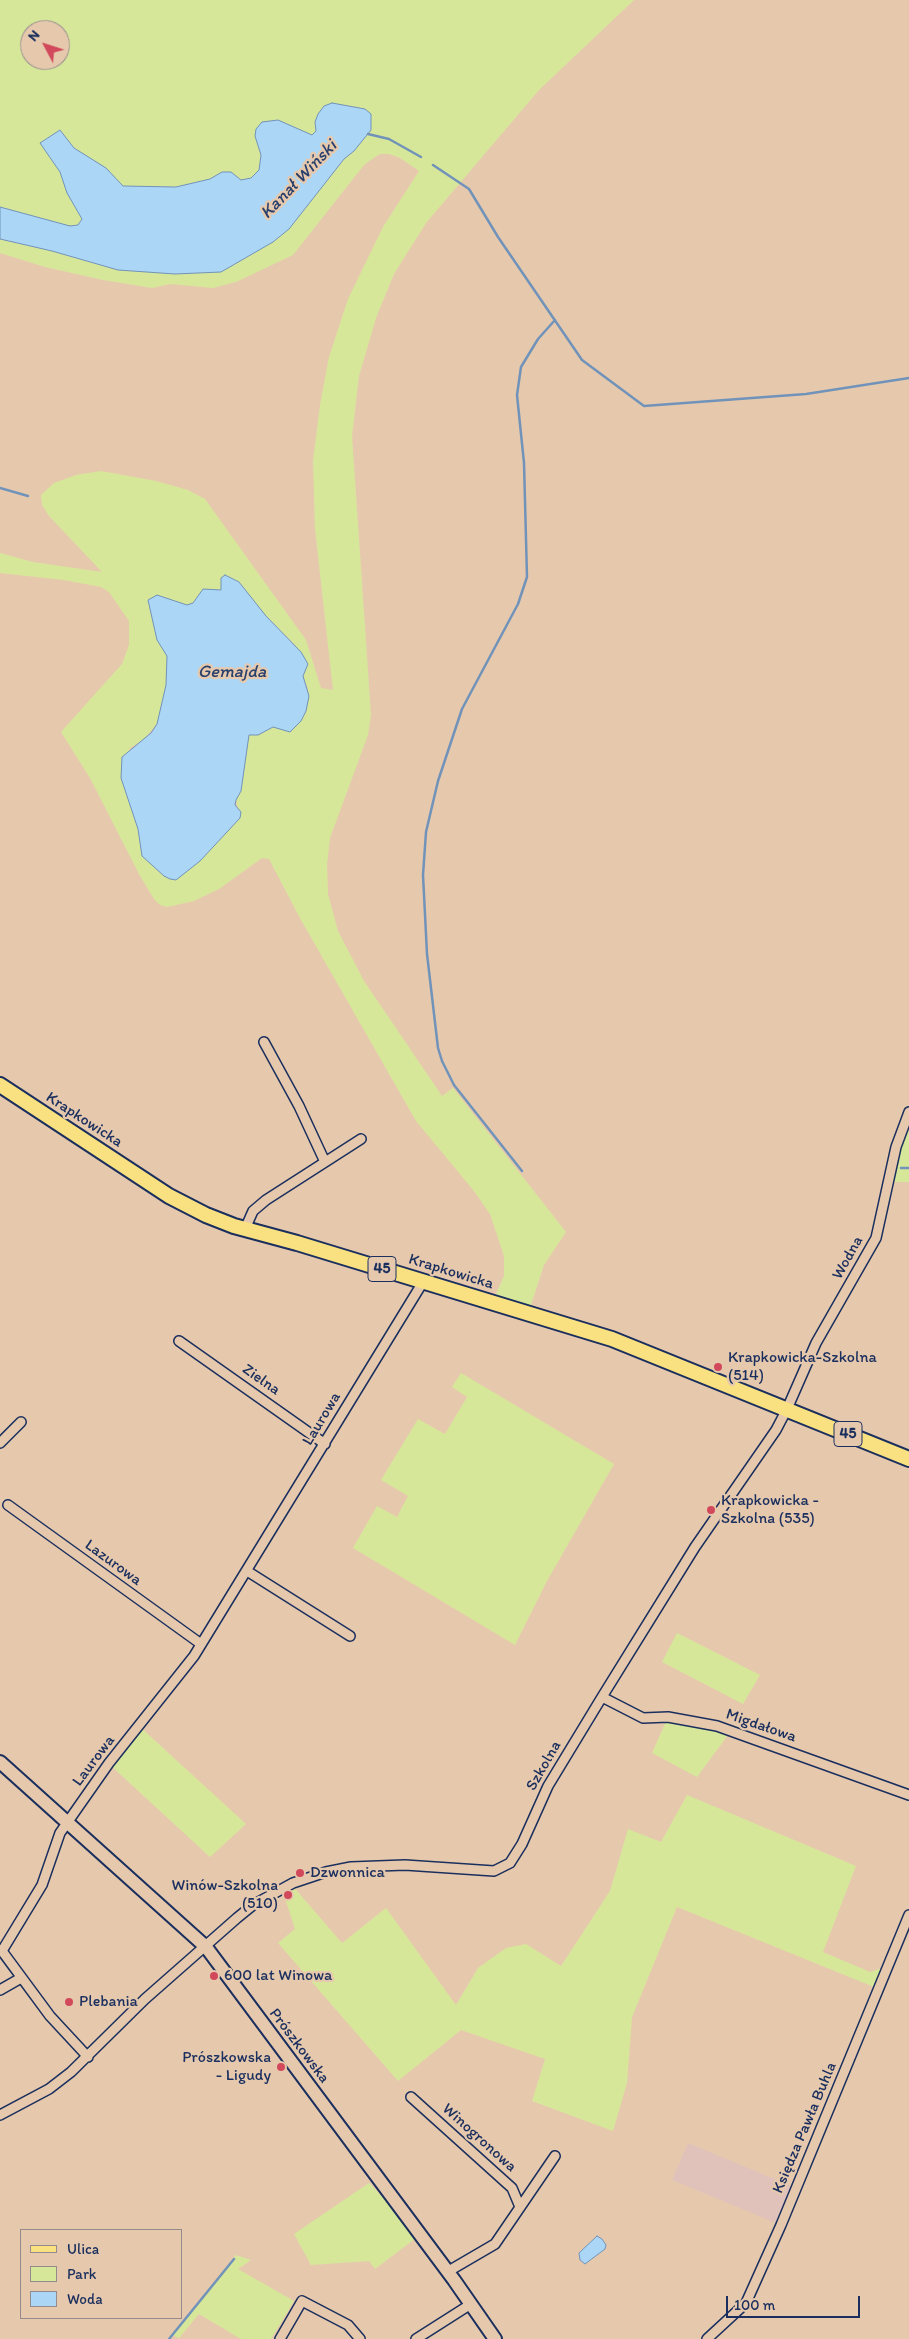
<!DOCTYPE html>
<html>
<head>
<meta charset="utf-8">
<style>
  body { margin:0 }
  #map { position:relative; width:909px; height:2339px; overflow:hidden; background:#e6c9ad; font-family:Itim,sans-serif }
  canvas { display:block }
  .legend { position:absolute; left:20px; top:2229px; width:162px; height:90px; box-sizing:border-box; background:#e6c9ad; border:1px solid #958b8d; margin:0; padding:6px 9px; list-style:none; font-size:15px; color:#1b2f5e }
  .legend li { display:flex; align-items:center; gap:10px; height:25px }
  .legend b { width:25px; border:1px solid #958b8d }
  .north { position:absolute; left:20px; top:20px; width:50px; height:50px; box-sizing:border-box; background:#e6c9ad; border:1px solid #958b8d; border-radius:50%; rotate:310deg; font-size:14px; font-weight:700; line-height:20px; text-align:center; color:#1b2f5e }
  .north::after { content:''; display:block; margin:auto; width:18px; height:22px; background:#d1495b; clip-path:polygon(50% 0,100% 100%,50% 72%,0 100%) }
  .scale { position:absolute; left:726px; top:2296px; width:134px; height:22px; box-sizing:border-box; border:2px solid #1b2f5e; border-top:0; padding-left:6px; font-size:15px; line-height:18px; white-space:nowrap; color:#1b2f5e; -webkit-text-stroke:4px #e6c9ad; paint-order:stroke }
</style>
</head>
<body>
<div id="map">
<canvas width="909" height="2339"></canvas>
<ul class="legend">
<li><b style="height:6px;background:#f9e181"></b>Ulica</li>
<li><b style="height:14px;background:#d7e79a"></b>Park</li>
<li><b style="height:14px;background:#abd6f6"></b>Woda</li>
</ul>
<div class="north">N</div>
<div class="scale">100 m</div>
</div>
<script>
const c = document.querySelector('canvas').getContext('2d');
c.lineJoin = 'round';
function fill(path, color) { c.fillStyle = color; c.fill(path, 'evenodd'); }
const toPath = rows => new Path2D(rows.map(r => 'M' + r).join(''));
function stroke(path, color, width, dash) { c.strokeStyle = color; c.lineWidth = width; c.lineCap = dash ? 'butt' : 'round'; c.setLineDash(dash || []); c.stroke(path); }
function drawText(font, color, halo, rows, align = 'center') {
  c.font = font + ' Itim,sans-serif'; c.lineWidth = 4.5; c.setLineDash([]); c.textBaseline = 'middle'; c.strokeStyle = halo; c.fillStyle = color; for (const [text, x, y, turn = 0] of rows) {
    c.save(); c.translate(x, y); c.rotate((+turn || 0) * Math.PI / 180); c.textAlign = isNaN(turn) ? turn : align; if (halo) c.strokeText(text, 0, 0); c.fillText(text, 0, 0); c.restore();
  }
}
fill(toPath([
  [688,2143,796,2188,781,2225,672,2180]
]), '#e0c2bb');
fill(toPath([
  [0,0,634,0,539,90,426,223,394,274,376,318,359,376,352,436,371,715,368,735,330,838,327,865,328,894,338,931,364,981,442,1096,453,1088,566,1232,544,1265,528,1314,492,1303,504,1276,504,1256,490,1214,474,1191,416,1121,301,920,269,859,262,858,219,889,194,901,167,907,160,905,154,899,139,874,90,778,61,732,122,664,129,645,129,621,109,592,101,587,64,580,0,573,0,553,33,562,102,572,49,516,42,505,41,495,54,483,76,475,101,471,156,481,188,490,205,499,306,640,321,688,333,690,315,529,313,461,320,405,329,357,348,299,383,227,419,171,400,158,389,154,380,154,375,157,364,165,293,255,236,282,213,288,170,284,152,288,103,280,45,267,0,253,0,239,52,251,118,270,175,274,221,272,255,252,289,229,344,159,354,151,371,130,365,109,332,103,315,122,316,132,312,135,291,127,255,136,261,155,259,170,251,178,241,180,231,172,222,172,210,179,176,187,123,186,95,162,74,148,60,130,41,143,60,172,67,193,82,219,78,225,70,226,0,207],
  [30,30,60,30,60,60,30,60],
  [221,581,239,582,266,616,295,645,308,664,303,676,308,689,306,711,296,727,273,727,259,735,249,735,241,791,236,800,240,818,200,861,139,838,138,829,121,778,130,748,143,740,157,724,166,685,167,656,157,640,148,600,172,600,187,605,193,603,203,589,221,590],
  [909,1112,909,1182,888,1182],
  [461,1373,614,1464,547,1581,515,1645,353,1548,377,1506,397,1517,408,1496,381,1480,418,1419,445,1434,467,1397,452,1387],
  [677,1633,760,1675,743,1704,662,1662],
  [668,1717,731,1731,697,1777,652,1753],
  [139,1726,246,1824,210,1857,109,1764],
  [687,1795,856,1866,823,1952,870,1972,888,1966,879,1989,677,1907,632,2017,627,2083,613,2131,532,2101,545,2059,461,2030,398,2081,278,1943,295,1929,282,1889,291,1884,342,1943,386,1908,456,2005,478,1968,506,1948,526,1944,561,1966,610,1891,628,1829,661,1842],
  [369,2183,420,2235,375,2269,369,2261,311,2265,294,2234],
  [236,2255,251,2260,238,2269,294,2301,271,2339,241,2339,199,2314,179,2338,172,2335]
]), '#d7e79a');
const water = toPath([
  [332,103,365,109,371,114,371,130,354,151,344,159,289,229,273,242,221,272,175,274,118,270,52,251,0,239,0,207,70,226,78,225,82,219,67,193,60,172,40,143,60,130,74,148,106,168,123,186,176,187,210,179,222,172,231,172,241,180,251,178,259,170,261,155,255,136,256,129,262,122,278,120,312,135,316,131,315,122,318,114,324,106,332,103],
  [225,575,239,582,266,616,301,652,308,664,303,676,309,696,306,711,301,721,290,732,273,727,258,735,249,735,241,791,236,800,235,805,241,812,240,818,200,861,176,880,170,879,164,876,142,856,138,829,121,778,122,757,151,733,157,724,166,685,167,656,157,640,148,600,157,595,187,605,193,603,203,589,221,590,221,578,225,575],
  [597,2236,602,2239,606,2245,605,2249,585,2264,580,2260,579,2253,597,2236]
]);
fill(water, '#abd6f6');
stroke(water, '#7193b9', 1);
stroke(toPath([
  [368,134,389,139,421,157],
  [433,165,469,189,498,237,582,360,644,406,806,394,909,378],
  [0,488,28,496],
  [901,1168,909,1168],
  [522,1171,454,1085,442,1061,438,1048,427,954,423,875,426,832,438,781,462,709,518,604,527,577,524,463,517,395,521,367,538,339,555,320],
  [169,2339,234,2259]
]), '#7193b9', 2.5);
const minor = toPath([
  [264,1042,299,1106,325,1162],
  [245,1229,253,1211,266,1200,361,1139],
  [179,1341,325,1444],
  [0,1443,21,1422],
  [8,1505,201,1644],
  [247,1571,350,1636],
  [602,1697,643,1718,668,1717,717,1726,909,1795],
  [0,1990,21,1978],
  [88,2057,50,2016,2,1951,42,1885,60,1833,109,1763,194,1656,423,1282],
  [411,2097,512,2188,520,2207],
  [0,2115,49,2089,71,2072,145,1999,237,1918,253,1905,293,1883,326,1872,351,1867,405,1865,494,1871,510,1863,522,1844,548,1786,602,1697,695,1547,776,1430,787,1409,816,1343,876,1238,896,1147,909,1112],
  [447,2272,495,2244,555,2156],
  [280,2339,302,2301,348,2325,360,2339],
  [416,2339,471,2304],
  [707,2339,746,2303,781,2225,909,1915]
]);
const secondary = toPath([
  [0,1762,206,1947,454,2280,495,2339]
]);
const primary = toPath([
  [0,1085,169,1196,206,1215,234,1226,297,1243,612,1339,909,1459]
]);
stroke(minor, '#1b2f5e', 12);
stroke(secondary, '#1b2f5e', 16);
stroke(primary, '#1b2f5e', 18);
stroke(minor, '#e6c9ad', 9);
stroke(secondary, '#e6c9ad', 12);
stroke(primary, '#f9e181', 14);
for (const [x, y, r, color] of [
  [718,1367,5,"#d1495b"],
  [711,1510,5,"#d1495b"],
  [300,1873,5,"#d1495b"],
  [288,1895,5,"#d1495b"],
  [214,1976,5,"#d1495b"],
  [69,2002,5,"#d1495b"],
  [281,2067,5,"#d1495b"]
]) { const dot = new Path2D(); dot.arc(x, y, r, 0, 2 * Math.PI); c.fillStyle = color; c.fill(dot); stroke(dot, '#e6c9ad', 2); }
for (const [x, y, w] of [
  [382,1269,28],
  [848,1434,28]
]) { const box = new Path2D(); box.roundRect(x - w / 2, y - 12.5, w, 25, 4); c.fillStyle = '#e6c9ad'; c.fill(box); stroke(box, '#1b2f5e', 1); }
drawText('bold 15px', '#1b2f5e', null, [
  ["45",382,1269],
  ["45",848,1434]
]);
drawText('16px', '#1b2f5e', '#e6c9ad', [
  ["Krapkowicka",84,1120,33],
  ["Wodna",848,1258,-61],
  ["Krapkowicka",451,1272,17],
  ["Zielna",261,1380,35],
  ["Laurowa",322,1419,-59],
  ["Lazurowa",113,1563,36],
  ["Migdałowa",761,1726,19],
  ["Laurowa",94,1761,-53],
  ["Szkolna",544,1766,-60],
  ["Prószkowska",299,2046,53],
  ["Księdza Pawła Buhla",805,2128,-67],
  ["Winogronowa",479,2138,42]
]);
drawText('16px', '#1b2f5e', '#e6c9ad', [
  ["Krapkowicka-Szkolna",728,1358],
  ["(514)",728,1376],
  ["Krapkowicka -",721,1501],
  ["Szkolna (535)",721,1519],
  ["Dzwonnica",310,1873],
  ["Winów-Szkolna",278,1886,"right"],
  ["(510)",278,1904,"right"],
  ["600 lat Winowa",224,1976],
  ["Plebania",79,2002],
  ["Prószkowska",271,2058,"right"],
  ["- Ligudy",271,2076,"right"]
], 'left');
drawText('italic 18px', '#29406d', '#e6c9ad', [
  ["Kanał Wiński",299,180,-46],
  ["Gemajda",232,672]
]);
</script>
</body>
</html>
